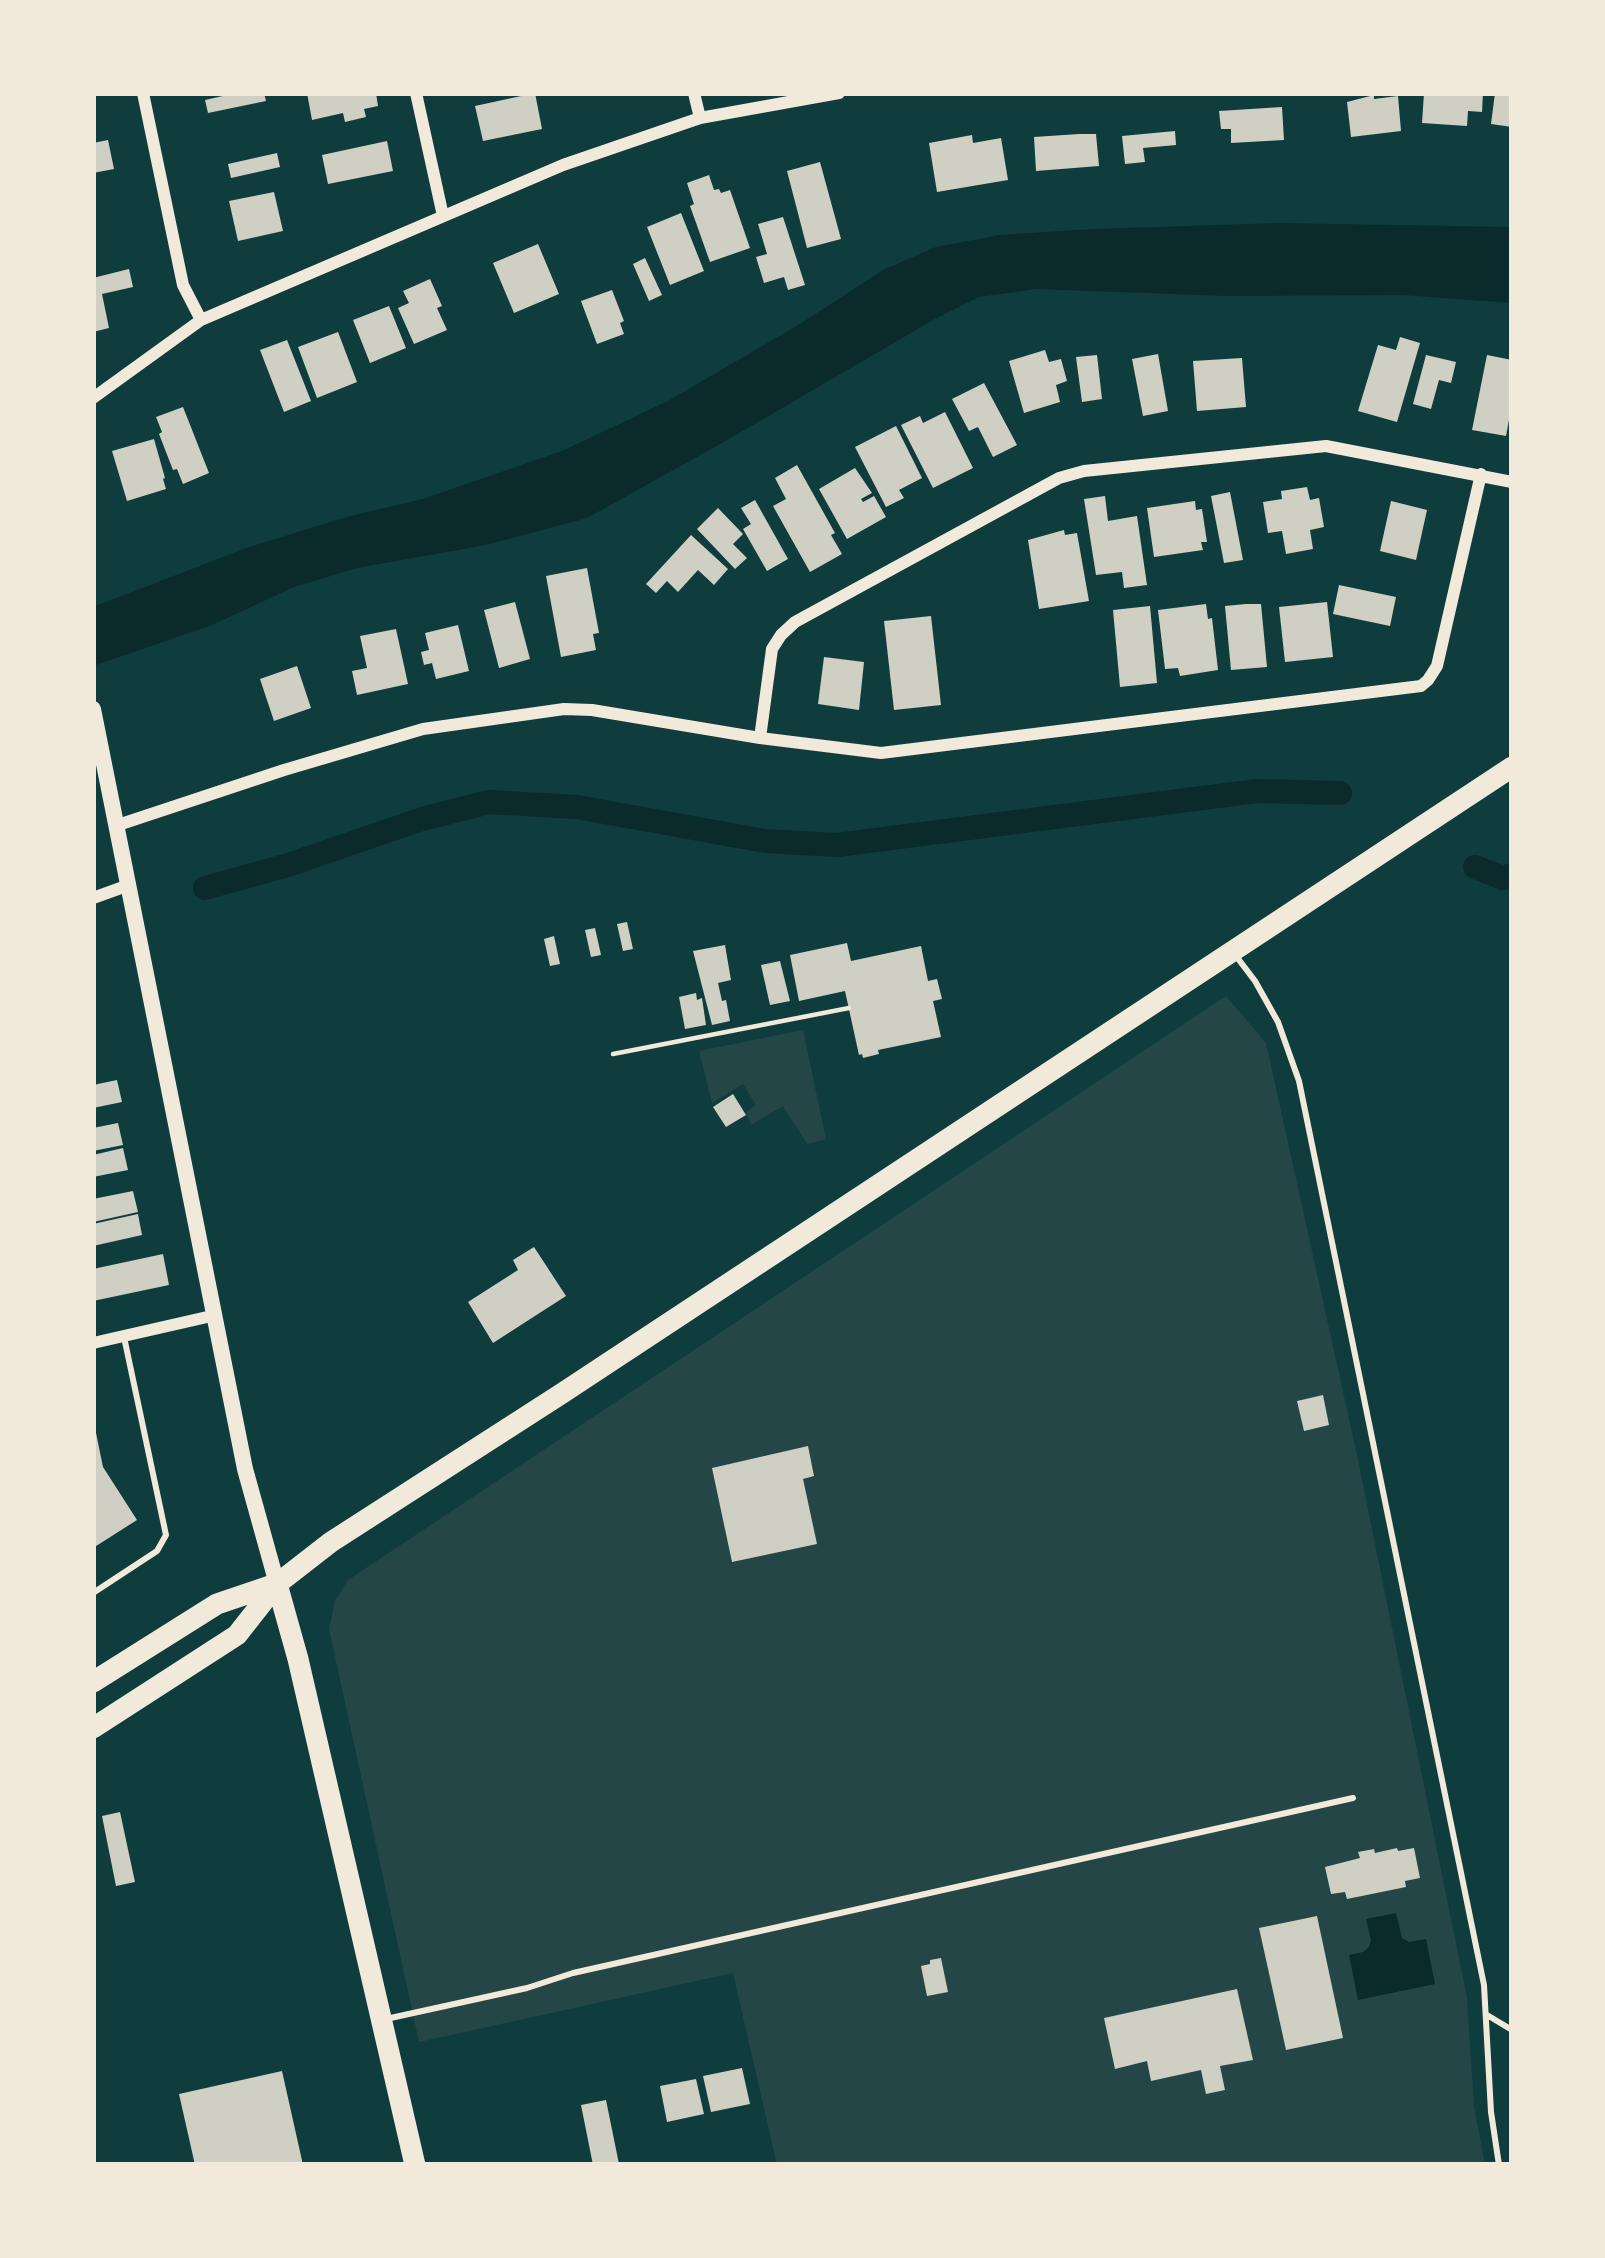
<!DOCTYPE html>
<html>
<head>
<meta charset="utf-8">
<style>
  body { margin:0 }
  #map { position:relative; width:1605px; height:2258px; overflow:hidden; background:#0f3d3e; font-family:Arial,sans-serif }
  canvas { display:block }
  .frame { position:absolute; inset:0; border:96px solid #f1e9da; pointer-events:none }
</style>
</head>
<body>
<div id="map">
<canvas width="1605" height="2258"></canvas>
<div class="frame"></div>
</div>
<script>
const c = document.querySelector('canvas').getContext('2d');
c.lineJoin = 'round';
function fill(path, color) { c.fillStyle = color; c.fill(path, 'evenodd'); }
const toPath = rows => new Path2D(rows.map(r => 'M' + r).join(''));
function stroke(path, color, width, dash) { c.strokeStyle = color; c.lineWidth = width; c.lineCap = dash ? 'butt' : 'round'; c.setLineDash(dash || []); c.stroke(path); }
fill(toPath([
  [1226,996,1266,1043,1357,1455,1467,1998,1474,2106,1485,2165,777,2165,733,1973,419,2042,329,1629,335,1601,348,1580],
  [803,1030,826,1139,807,1144,783,1106,751,1125,746,1112,756,1105,743,1084,712,1103,699,1051]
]), '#244646');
fill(toPath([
  [1278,223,1512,227,1512,303,1403,295,1227,296,1036,289,979,297,935,319,729,439,587,518,486,545,357,568,294,587,212,625,93,666,93,607,249,547,350,516,423,499,562,451,668,401,800,324,883,270,936,247,1000,235,1093,229],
  [1396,1913,1402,1938,1409,1942,1426,1939,1435,1984,1358,2000,1349,1955,1363,1952,1369,1947,1371,1940,1366,1919]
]), '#0a2a2b');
stroke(toPath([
  [1475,867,1503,878,1512,875],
  [205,888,288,865,422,819,489,802,577,807,765,841,837,845,1257,791,1340,793]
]), '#0a2a2b', 24);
fill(toPath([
  [236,93,264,93,266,101,208,113,205,100],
  [307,93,376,93,378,106,364,109,366,117,345,122,343,113,312,120],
  [535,93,542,129,483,141,475,106],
  [1424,93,1483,93,1482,112,1468,111,1467,126,1422,123],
  [1495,93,1512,93,1512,127,1491,124],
  [1374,95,1374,99,1398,96,1401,131,1351,137,1347,102],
  [1282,107,1284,140,1231,143,1231,129,1221,129,1219,111],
  [1175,131,1176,145,1143,148,1145,162,1125,164,1122,136],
  [1079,134,1096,134,1099,166,1036,171,1034,137],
  [972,135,973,143,1001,138,1008,180,937,192,929,143],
  [108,140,114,169,93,173,93,143],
  [387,141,393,171,328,184,322,155],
  [277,153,280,167,231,178,228,164],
  [820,162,841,239,807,248,787,171],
  [709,175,714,190,719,189,721,193,730,190,750,248,710,262,690,206,694,204,687,183],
  [274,192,283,231,238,241,229,201],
  [681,213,704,271,670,285,647,227],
  [783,217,805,285,788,290,784,277,764,283,756,257,767,254,758,224],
  [538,244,559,294,514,313,493,263],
  [645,258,662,295,649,301,633,264],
  [129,269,133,287,102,294,109,328,93,332,93,278],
  [430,279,442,306,437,308,447,330,414,344,398,308,409,303,403,291],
  [612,290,624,321,620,323,624,334,597,344,581,301],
  [389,306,406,348,370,363,353,320],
  [338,332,357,382,317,398,298,347],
  [1400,337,1420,343,1397,422,1358,411,1378,345,1396,350],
  [287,340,311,401,284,412,260,350],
  [1045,350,1049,362,1061,359,1067,381,1056,385,1060,402,1024,413,1009,361],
  [1158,354,1168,411,1143,416,1132,359],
  [1097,355,1102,399,1082,402,1076,357],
  [1426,355,1456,362,1451,383,1439,380,1431,409,1413,404],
  [1487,355,1512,360,1512,404,1506,436,1472,430],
  [1242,358,1246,407,1197,411,1193,361],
  [984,383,1017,445,993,457,978,427,969,431,952,399],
  [183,407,209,473,183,484,177,469,173,470,159,434,162,432,156,417],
  [945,412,973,468,933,488,901,425,920,416,923,423],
  [896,426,922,478,899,490,904,498,886,507,855,447],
  [154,439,165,478,163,479,166,489,127,501,112,451],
  [797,465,835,533,831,535,842,554,810,572,773,506,786,499,775,478],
  [855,468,872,493,861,499,863,502,874,496,886,517,847,539,819,489],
  [1307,487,1310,500,1319,498,1324,527,1310,530,1313,549,1286,554,1282,531,1268,533,1263,502,1282,499,1281,491],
  [1230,492,1243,560,1224,563,1211,496],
  [1105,496,1108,521,1137,516,1147,585,1124,588,1122,572,1096,575,1084,499],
  [755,500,788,559,767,571,743,529,751,524,741,508],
  [1195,501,1196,510,1202,509,1207,542,1201,542,1203,550,1154,557,1147,508],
  [1391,501,1427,510,1416,560,1380,551],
  [718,508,743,534,733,544,747,558,735,569,697,529],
  [1064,530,1065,535,1077,533,1089,601,1039,609,1028,540],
  [691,535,728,569,714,585,698,570,678,592,667,581,656,593,646,584],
  [587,568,599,633,593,634,596,650,561,657,546,576],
  [1339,585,1396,597,1390,626,1333,614],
  [515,602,530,659,499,668,484,610],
  [1327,602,1333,657,1285,662,1279,607],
  [1206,604,1208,619,1212,618,1218,670,1180,676,1178,668,1165,669,1158,610],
  [1246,604,1261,604,1267,667,1231,670,1225,606],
  [1150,606,1157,683,1120,687,1113,610],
  [931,616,941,705,894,710,884,621],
  [458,625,469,671,436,679,432,663,424,665,421,652,429,650,425,633],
  [396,629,408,684,357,695,352,671,367,668,360,636],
  [824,657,864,662,859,710,818,704],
  [297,666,311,708,274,721,260,679],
  [627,922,633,949,623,951,617,924],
  [595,928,601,955,591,957,585,930],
  [554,936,560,964,550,966,544,939],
  [847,943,851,961,921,946,928,981,937,979,942,999,933,1001,941,1037,878,1050,879,1054,863,1058,862,1054,859,1055,845,991,799,1001,790,955],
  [725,945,731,980,718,983,722,1001,726,1000,730,1021,712,1025,693,951],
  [780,961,790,1001,770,1005,761,965],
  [696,993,697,1000,702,998,706,1025,685,1029,679,997],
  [117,1080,122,1102,93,1108,93,1085],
  [733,1094,746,1115,726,1127,713,1107],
  [118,1123,123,1145,93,1151,93,1128],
  [123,1148,128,1170,93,1177,93,1155],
  [133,1191,138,1212,93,1222,93,1199],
  [138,1214,142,1235,93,1246,93,1224],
  [534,1247,566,1296,493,1343,468,1302,518,1270,513,1260],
  [163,1254,169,1285,93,1301,93,1269],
  [1323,1395,1329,1425,1304,1431,1297,1401],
  [95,1428,103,1467,137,1520,93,1548,93,1429],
  [808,1446,814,1476,803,1479,817,1544,732,1562,712,1468],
  [120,1812,135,1882,116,1886,102,1816],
  [1397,1848,1398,1851,1414,1848,1420,1878,1405,1881,1406,1887,1347,1899,1345,1892,1331,1894,1325,1867,1360,1858,1358,1852,1374,1849,1375,1853],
  [1317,1916,1343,2038,1286,2050,1259,1928],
  [941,1958,948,1992,927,1996,921,1966,930,1964,930,1960],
  [1237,1989,1253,2060,1220,2066,1225,2090,1206,2094,1201,2070,1151,2081,1147,2061,1115,2069,1104,2018],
  [742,2068,750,2104,711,2112,703,2076],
  [282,2071,303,2165,195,2165,179,2094],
  [696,2079,704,2114,667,2122,660,2086],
  [606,2100,619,2164,593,2165,581,2105]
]), '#cfcfc3');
stroke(toPath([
  [613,1054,849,1008]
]), '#f1e9da', 4.5);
stroke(toPath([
  [1236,956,1255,981,1278,1022,1299,1081,1484,1985,1491,2112,1499,2165],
  [93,1593,157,1551,166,1535,124,1337],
  [1487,2015,1512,2030],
  [386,2019,527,1988,573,1973,1353,1798]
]), '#f1e9da', 6);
stroke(toPath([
  [143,93,183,285,201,320],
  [416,93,443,216],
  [694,93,700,118],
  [93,398,201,320,563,165,700,118,839,93],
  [760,738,772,649,781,635,795,622,1059,478,1084,471,1326,446,1512,482],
  [115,826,284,770,423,729,564,709,592,710,760,738,881,753,1421,686,1428,680,1437,666,1481,474],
  [93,898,129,885],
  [93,1343,216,1315]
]), '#f1e9da', 12);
stroke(toPath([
  [93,709,245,1469,277,1584]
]), '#f1e9da', 16);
stroke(toPath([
  [277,1584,298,1659,415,2165],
  [93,1682,217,1604,276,1584],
  [93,1728,237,1635,277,1584,331,1542,561,1394,1512,767]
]), '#f1e9da', 21);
</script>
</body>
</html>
